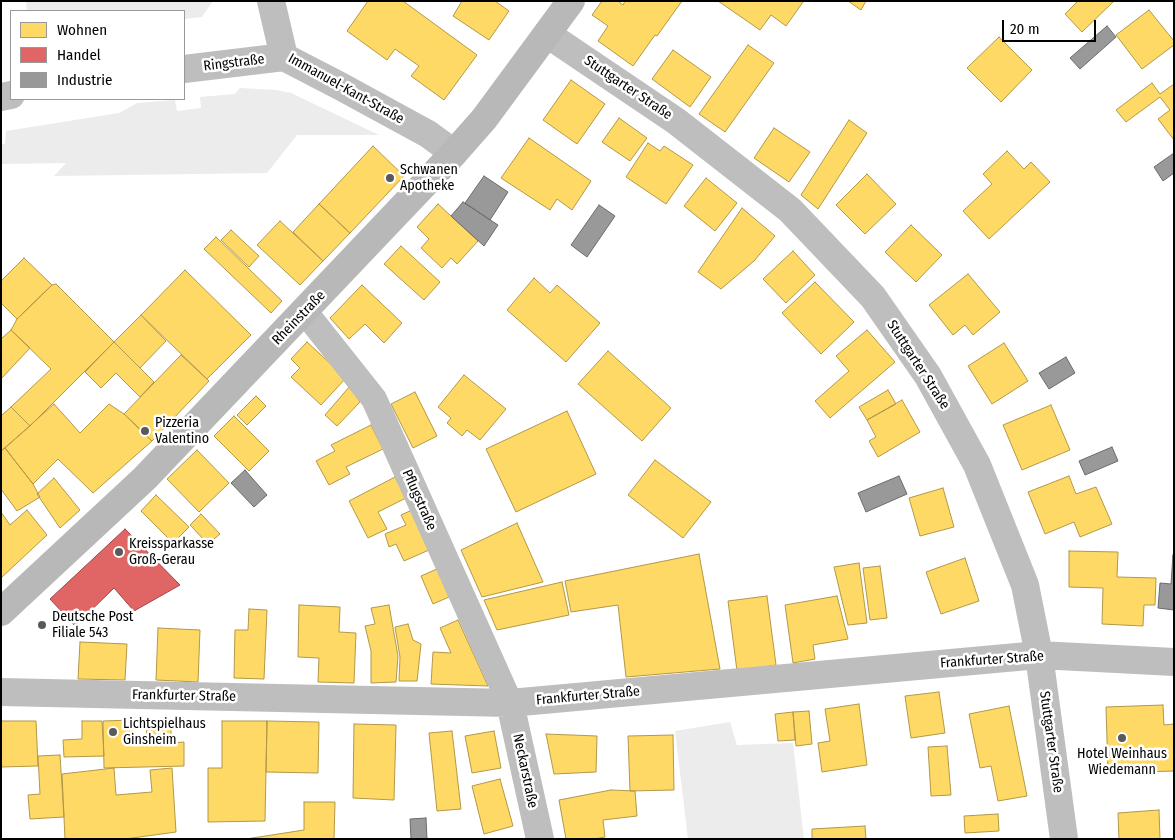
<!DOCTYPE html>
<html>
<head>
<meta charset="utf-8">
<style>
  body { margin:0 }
  #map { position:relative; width:1175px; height:840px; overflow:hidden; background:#fff; font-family:"Fira Sans Condensed",sans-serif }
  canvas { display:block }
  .frame { position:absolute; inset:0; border:2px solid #000; pointer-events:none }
  .legend { position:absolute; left:10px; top:10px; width:175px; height:90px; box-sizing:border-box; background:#fff; border:1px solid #999; margin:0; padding:6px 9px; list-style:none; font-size:15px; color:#000 }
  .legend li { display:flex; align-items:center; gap:10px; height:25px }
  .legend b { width:25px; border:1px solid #999 }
  .scale { position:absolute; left:1002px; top:20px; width:94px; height:22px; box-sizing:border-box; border:2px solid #000; border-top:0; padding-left:6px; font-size:15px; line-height:18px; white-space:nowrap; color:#000; -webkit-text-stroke:4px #fff; paint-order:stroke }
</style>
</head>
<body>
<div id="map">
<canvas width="1175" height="840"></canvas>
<div class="frame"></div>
<ul class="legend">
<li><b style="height:14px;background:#ffd966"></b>Wohnen</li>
<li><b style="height:14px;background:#e06666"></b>Handel</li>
<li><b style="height:14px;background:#999"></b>Industrie</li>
</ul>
<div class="scale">20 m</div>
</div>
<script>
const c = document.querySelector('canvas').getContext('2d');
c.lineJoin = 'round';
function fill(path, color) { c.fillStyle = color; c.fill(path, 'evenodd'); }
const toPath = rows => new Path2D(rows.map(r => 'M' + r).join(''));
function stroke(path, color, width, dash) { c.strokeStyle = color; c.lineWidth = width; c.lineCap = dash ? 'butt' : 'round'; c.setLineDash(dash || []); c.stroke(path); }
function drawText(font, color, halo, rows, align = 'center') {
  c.font = font + ' "Fira Sans Condensed",sans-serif'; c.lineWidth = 5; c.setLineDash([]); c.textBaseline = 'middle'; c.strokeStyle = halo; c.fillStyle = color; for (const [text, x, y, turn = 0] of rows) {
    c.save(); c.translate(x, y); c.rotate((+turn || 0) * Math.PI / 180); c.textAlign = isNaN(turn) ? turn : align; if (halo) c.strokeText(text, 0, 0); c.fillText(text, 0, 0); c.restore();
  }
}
fill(toPath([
  [26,1,213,1,202,17,184,19,184,11,27,11],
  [240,88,276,90,291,93,379,135,297,135,267,173,54,176,66,163,1,164,1,144,5,144,6,131,119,113,137,103,175,100,177,111,201,108,200,97,235,94],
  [730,722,737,745,793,743,804,839,688,839,675,731]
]), '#ececec');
const homes = toPath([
  [368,1,403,1,477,55,444,100,411,76,419,66,395,49,387,60,347,31,368,1],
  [462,1,495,1,509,11,489,40,453,16,462,1],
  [602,1,618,1,623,5,625,1,682,1,657,36,655,35,633,66,598,41,608,26,592,15,602,1],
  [718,1,801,1,803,2,786,26,771,15,760,30,718,1],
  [848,1,866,1,861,10,848,1],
  [1078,1,1114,1,1082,32,1065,14,1078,1],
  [1149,10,1174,41,1174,45,1142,69,1116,35,1149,10],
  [999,37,1032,70,1001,102,967,68,999,37],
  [748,45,774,63,725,132,699,114,748,45],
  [673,50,711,77,690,107,652,79,673,50],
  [571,80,605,104,577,144,543,120,571,80],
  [1152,83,1160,94,1174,84,1174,140,1158,119,1170,110,1160,97,1126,122,1116,110,1152,83],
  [619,118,647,138,630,161,602,142,619,118],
  [849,120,867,133,818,209,801,195,849,120],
  [774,128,810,152,789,182,754,158,774,128],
  [529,138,591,181,572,210,557,199,550,210,501,178,529,138],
  [648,143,660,151,664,146,693,165,666,204,626,177,648,143],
  [373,146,404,176,350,233,319,204,373,146],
  [1007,151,1024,169,1031,162,1050,182,989,239,963,211,992,184,983,174,1007,151],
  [867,174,896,204,865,234,836,205,867,174],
  [706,178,737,203,715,231,684,206,706,178],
  [319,204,350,233,323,261,293,232,319,204],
  [438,204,478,241,457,264,451,258,442,268,421,248,429,239,417,227,438,204],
  [742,208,775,236,754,261,721,289,698,272,742,208],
  [280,221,323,261,300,285,257,245,280,221],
  [911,225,942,255,916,282,885,252,911,225],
  [231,230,259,256,249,267,221,240,231,230],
  [216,237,282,301,271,313,204,249,216,237],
  [401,246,440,282,424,300,384,264,401,246],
  [793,251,815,275,786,303,763,279,793,251],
  [24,258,52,285,17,319,1,303,1,281,24,258],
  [185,270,251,335,207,379,141,315,185,270],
  [968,274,1000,312,973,335,965,325,953,335,929,305,968,274],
  [534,278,550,293,557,285,600,323,566,362,507,310,534,278],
  [815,282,854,322,821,354,782,313,815,282],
  [56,284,114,342,30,426,11,407,51,369,11,330,17,319,52,285,56,284],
  [362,285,402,323,384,343,365,324,349,339,330,318,362,285],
  [141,315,166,341,140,368,114,342,141,315],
  [11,330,30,348,1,379,1,339,11,330],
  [867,330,895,362,830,418,815,401,849,371,836,356,867,330],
  [114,342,154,382,140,397,116,373,101,388,85,372,114,342],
  [307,342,346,378,321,405,291,377,300,368,291,359,307,342],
  [1004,343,1028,381,992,404,968,366,1004,343],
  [608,351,671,408,642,441,578,384,608,351],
  [181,355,209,381,152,441,124,414,181,355],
  [464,375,506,409,480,440,467,430,462,436,447,423,451,418,438,407,464,375],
  [350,386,360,402,337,426,325,415,350,386],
  [888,390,896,404,867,420,859,407,888,390],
  [415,392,437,436,413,448,391,404,415,392],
  [256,396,266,406,247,425,237,415,256,396],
  [902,400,920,432,878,457,869,441,876,437,867,420,902,400],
  [54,404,80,433,109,404,124,414,152,441,93,493,58,459,33,484,5,448,54,404],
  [1051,405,1070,450,1022,470,1003,425,1051,405],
  [11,407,30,426,1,451,1,416,11,407],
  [567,411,596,474,516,512,486,449,567,411],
  [234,416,269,451,249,471,214,436,234,416],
  [371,425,383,449,346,467,350,474,329,485,316,461,335,451,331,445,371,425],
  [5,448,33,484,40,497,17,511,1,489,1,451,5,448],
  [197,450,229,483,199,512,167,479,197,450],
  [655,460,711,502,683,538,628,495,655,460],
  [1069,476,1076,494,1096,487,1112,524,1080,537,1074,522,1045,534,1028,492,1069,476],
  [395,477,406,498,378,512,387,529,368,538,349,501,395,477],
  [54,478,80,510,60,528,37,494,54,478],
  [943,488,954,527,920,536,909,498,943,488],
  [156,495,189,527,173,543,141,511,156,495],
  [27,510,47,535,1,578,1,512,10,525,27,510],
  [412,510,429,550,404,561,396,544,389,547,385,534,406,525,401,515,412,510],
  [201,514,220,534,208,544,190,525,201,514],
  [517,523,543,582,482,597,461,550,517,523],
  [1069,551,1118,552,1117,577,1156,578,1155,605,1144,605,1143,626,1102,624,1103,588,1069,587,1069,551],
  [699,554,720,669,626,677,618,605,571,612,565,581,699,554],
  [965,558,979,601,941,614,926,572,965,558],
  [859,563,867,623,848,625,834,567,859,563],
  [880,566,887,618,870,620,863,568,880,566],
  [437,569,449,597,433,604,421,576,437,569],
  [562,582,569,615,497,630,484,600,562,582],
  [767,596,776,665,737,671,728,601,767,596],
  [837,596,848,639,813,645,815,659,793,663,785,605,837,596],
  [299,605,340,607,339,632,356,633,354,683,318,682,319,658,298,657,299,605],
  [389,605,398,656,396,682,371,683,371,651,365,626,375,624,371,608,389,605],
  [249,609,267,610,264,679,234,678,235,630,248,630,249,609],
  [458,620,488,686,431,684,433,652,451,653,440,628,458,620],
  [408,624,413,640,421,644,417,681,399,681,400,657,395,627,408,624],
  [158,628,200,630,198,682,156,680,158,628],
  [80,642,127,644,125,680,78,679,80,642],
  [939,692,945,733,911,738,905,696,939,692],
  [859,704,867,765,822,772,818,743,830,741,825,709,859,704],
  [1163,705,1164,725,1174,724,1174,771,1108,773,1106,707,1163,705],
  [1009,706,1027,796,998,801,991,766,980,768,969,714,1009,706],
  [809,711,812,744,796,746,793,712,809,711],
  [793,712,795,740,778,741,775,714,793,712],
  [132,720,133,745,147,745,146,720,171,720,171,743,184,742,184,766,104,768,103,721,132,720],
  [1,721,36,721,38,766,1,767,1,721],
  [82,721,102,721,104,756,64,757,63,740,82,739,82,721],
  [222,721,267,721,265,821,208,822,208,768,222,768,222,721],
  [267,721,319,722,318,773,266,772,267,721],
  [354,724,396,725,394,800,353,798,354,724],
  [452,731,461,809,437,811,429,733,452,731],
  [494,731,501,768,472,773,465,736,494,731],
  [546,734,597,736,596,772,554,774,546,734],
  [673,735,674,790,630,791,628,736,673,735],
  [947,746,951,795,931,796,928,747,947,746],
  [60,755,64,817,30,819,28,795,40,794,38,756,60,755],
  [114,768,116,795,152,792,150,770,172,768,176,832,125,839,65,839,62,774,114,768],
  [500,779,513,826,484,834,472,786,500,779],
  [611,790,635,791,637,816,603,820,605,837,594,839,566,839,559,800,611,790],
  [304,802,335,802,334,839,246,839,304,830,304,802],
  [1159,810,1160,839,1119,839,1118,813,1159,810],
  [998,814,999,831,965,833,964,816,998,814],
  [865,826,866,839,812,839,812,829,865,826]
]);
fill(homes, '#ffd966');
stroke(homes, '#b29847', 1);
const shops = toPath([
  [125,529,180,585,134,611,114,588,75,626,50,599,125,529]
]);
fill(shops, '#e06666');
stroke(shops, '#9d4747', 1);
const industry = toPath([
  [1107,26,1116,37,1080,69,1070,58,1107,26],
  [1174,153,1174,173,1163,181,1154,167,1174,153],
  [484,176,508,192,490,220,465,203,484,176],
  [463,202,498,225,484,246,451,216,463,202],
  [599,205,615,216,587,257,571,245,599,205],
  [1066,357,1075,373,1049,389,1039,373,1066,357],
  [1112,447,1118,461,1085,475,1079,461,1112,447],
  [245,470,267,495,254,507,231,483,245,470],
  [899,476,907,494,866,512,858,493,899,476],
  [1173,555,1174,610,1158,608,1160,583,1171,584,1173,555],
  [426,818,427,839,411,839,410,819,426,818]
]);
fill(industry, '#999');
stroke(industry, '#6b6b6b', 1);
stroke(toPath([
  [305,312,374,399,510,703]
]), '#bebebe', 26);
stroke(toPath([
  [271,1,284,57,340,86,428,134,454,153],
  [547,34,676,121,790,210,873,297,928,376,977,465,1025,585,1039,655,1064,839],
  [184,69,284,57],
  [1,97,11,95],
  [1,692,510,703,1039,655,1174,662],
  [510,703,540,839]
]), '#bebebe', 28);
stroke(toPath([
  [1,612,145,478,454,153,484,119,571,1]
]), '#b8b8b8', 28);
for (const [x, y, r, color] of [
  [390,178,5,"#595959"],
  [145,431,5,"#595959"],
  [119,552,5,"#595959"],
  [42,625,5,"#595959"],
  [113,732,5,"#595959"],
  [1122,738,5,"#595959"]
]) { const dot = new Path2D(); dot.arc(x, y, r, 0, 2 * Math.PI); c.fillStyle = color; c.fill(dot); stroke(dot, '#fff', 2); }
drawText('14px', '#000', '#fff', [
  ["Ringstraße",234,63,-7],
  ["Stuttgarter Straße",628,88,34],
  ["Immanuel-Kant-Straße",346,89,29],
  ["Rheinstraße",299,318,-46],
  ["Stuttgarter Straße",918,365,57],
  ["Pflugstraße",419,500,66],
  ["Frankfurter Straße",992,660,-4],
  ["Frankfurter Straße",184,696,1],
  ["Frankfurter Straße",588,696,-5],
  ["Stuttgarter Straße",1051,742,82],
  ["Neckarstraße",525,771,78]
]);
drawText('14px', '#000', '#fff', [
  ["Schwanen",400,170],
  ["Apotheke",400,186],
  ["Pizzeria",155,423],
  ["Valentino",155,439],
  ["Kreissparkasse",129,544],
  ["Groß-Gerau",129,560],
  ["Deutsche Post",52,617],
  ["Filiale 543",52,633],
  ["Lichtspielhaus",123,724],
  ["Ginsheim",123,740],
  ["Hotel Weinhaus",1122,754,"center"],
  ["Wiedemann",1122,770,"center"]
], 'left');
</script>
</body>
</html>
